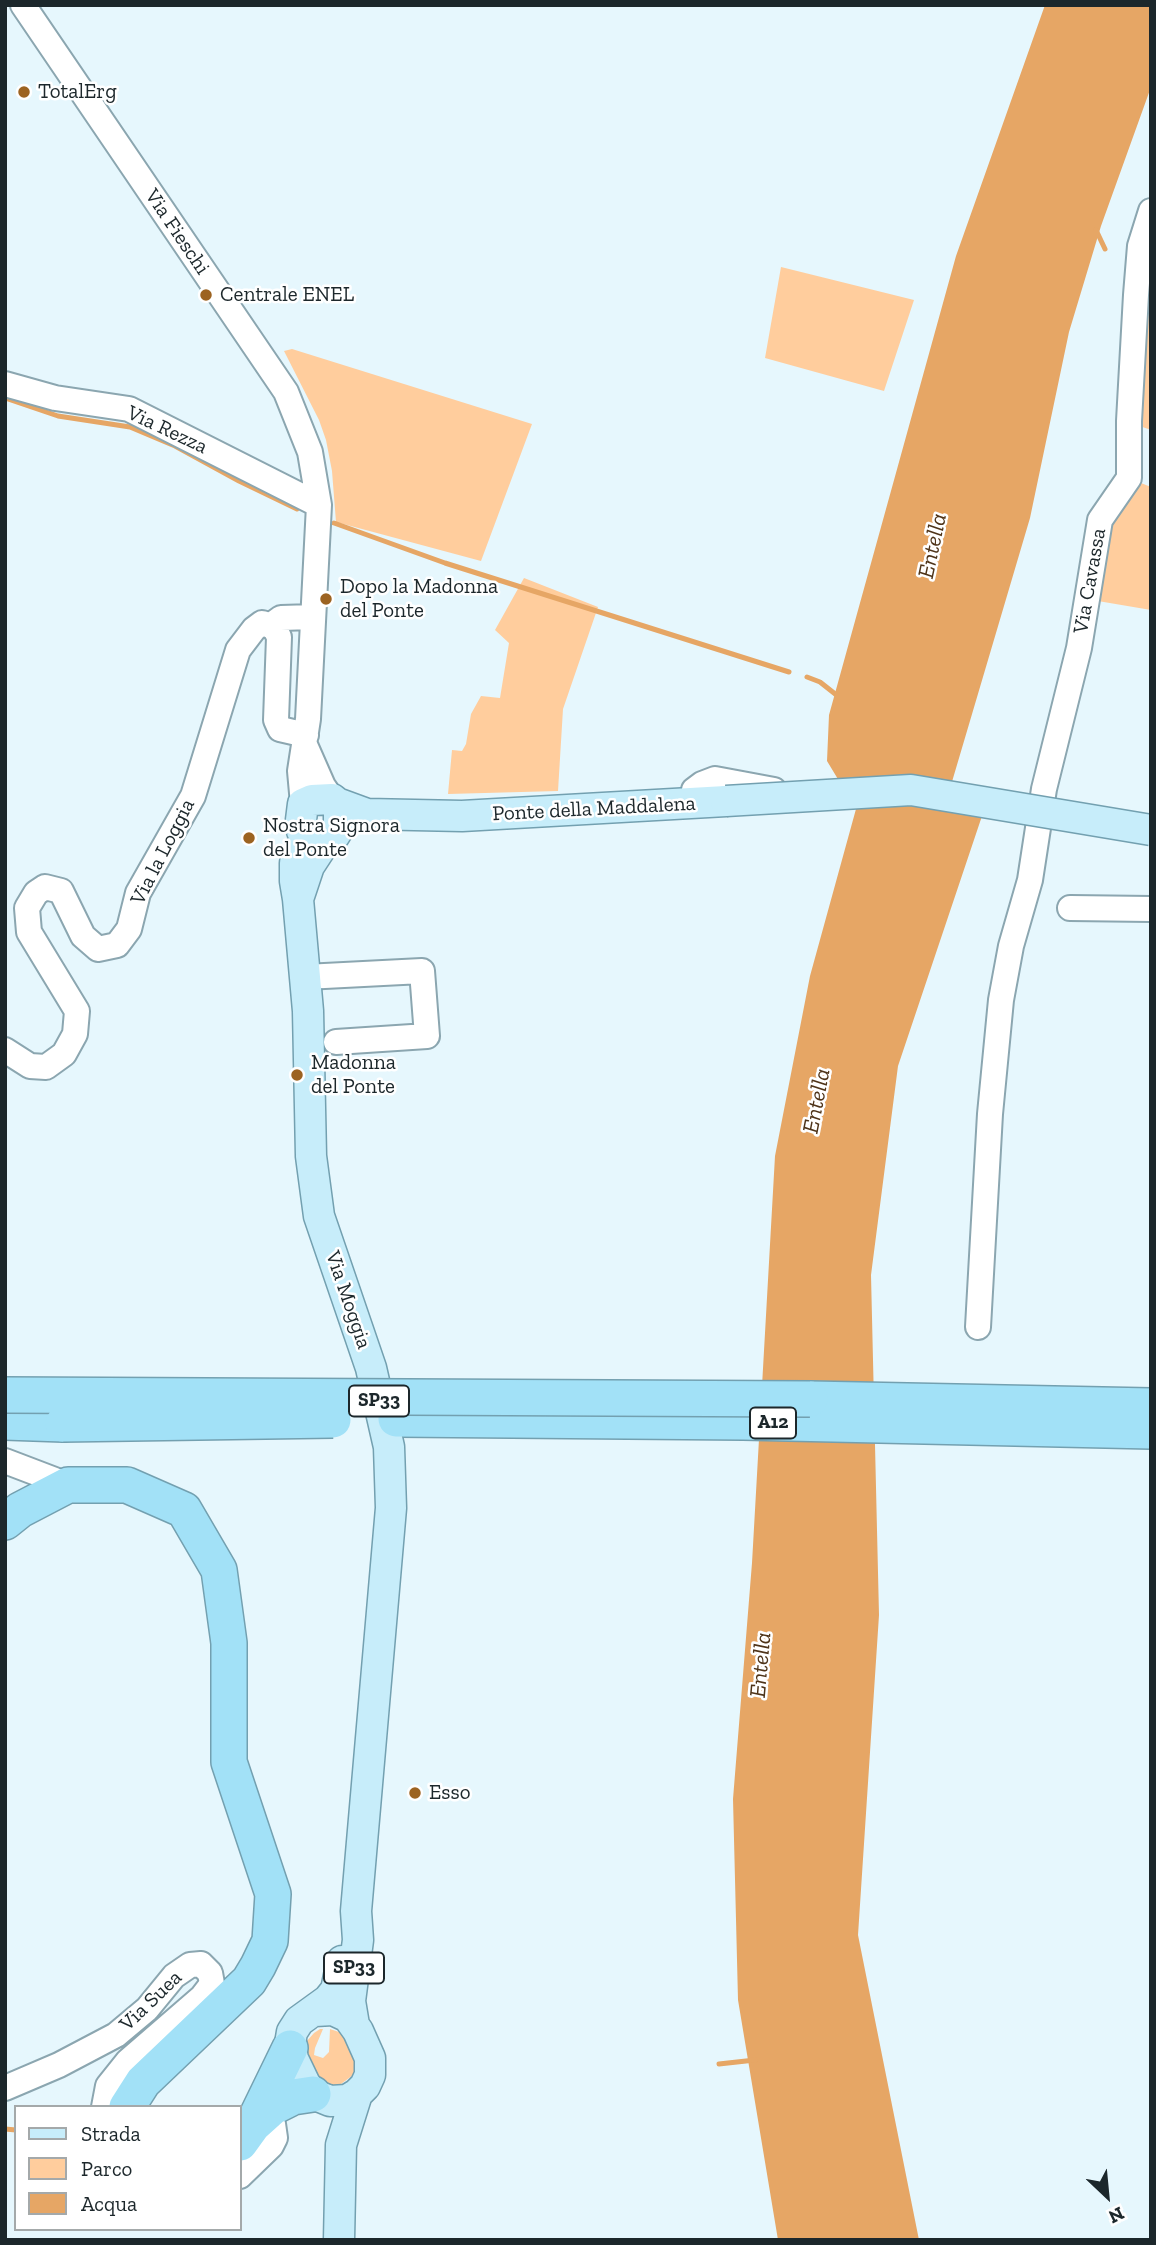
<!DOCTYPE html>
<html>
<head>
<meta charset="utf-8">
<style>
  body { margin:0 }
  #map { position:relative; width:1156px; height:2245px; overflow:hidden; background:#e6f7fd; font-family:"Zilla Slab",serif }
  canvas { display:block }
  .frame { position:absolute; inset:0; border:7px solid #1c272b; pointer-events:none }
  .legend { position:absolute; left:14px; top:2105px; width:228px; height:126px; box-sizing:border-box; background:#fff; border:2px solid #a4a9aa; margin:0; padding:9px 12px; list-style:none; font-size:21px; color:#1c272b }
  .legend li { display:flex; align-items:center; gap:14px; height:35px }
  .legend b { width:35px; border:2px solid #a4a9aa }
  .north { position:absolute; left:1072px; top:2161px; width:70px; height:70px; -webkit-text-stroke:5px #fff; paint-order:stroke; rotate:154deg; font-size:19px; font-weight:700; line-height:28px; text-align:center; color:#1c272b }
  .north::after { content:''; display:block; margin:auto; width:24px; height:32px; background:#1c272b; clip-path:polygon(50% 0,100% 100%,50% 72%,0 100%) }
</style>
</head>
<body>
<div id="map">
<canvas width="1156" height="2245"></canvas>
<div class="frame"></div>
<ul class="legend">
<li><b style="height:9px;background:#c7edfa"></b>Strada</li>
<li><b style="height:19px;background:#ffcd9d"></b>Parco</li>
<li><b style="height:19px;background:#e6a665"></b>Acqua</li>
</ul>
<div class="north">N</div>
</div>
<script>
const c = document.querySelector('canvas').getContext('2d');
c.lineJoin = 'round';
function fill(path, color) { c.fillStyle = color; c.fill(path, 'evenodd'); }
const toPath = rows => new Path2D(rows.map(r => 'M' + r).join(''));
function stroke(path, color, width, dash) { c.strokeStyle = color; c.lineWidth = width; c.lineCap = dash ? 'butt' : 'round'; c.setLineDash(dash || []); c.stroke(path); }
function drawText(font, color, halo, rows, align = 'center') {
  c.font = font + ' "Zilla Slab",serif'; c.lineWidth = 5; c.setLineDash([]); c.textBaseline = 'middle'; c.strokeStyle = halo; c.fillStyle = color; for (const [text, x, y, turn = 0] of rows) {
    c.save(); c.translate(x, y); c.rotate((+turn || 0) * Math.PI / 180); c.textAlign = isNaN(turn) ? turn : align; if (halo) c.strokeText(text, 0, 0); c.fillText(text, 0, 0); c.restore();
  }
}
fill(toPath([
  [1151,241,1151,430,1134,424],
  [781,267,914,300,884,391,765,358],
  [292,349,532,424,481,561,336,522,332,471,326,440,319,420,284,351],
  [1136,481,1151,487,1151,610,1092,600,1108,515],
  [524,578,598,607,563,709,558,791,448,794,452,750,462,751,466,744,471,714,481,696,500,698,509,643,495,630],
  [320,2029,323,2029,315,2048,314,2055,323,2058,329,2052,330,2029,339,2032,345,2038,355,2061,356,2069,353,2075,341,2084,335,2086,320,2082,307,2056,306,2042,314,2033]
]), '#ffcd9d');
fill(toPath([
  [1045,5,1151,5,1151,87,1101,226,1069,332,1030,518,946,802,983,813,898,1066,871,1275,879,1615,858,1935,919,2240,778,2240,738,2000,733,1799,752,1563,775,1156,810,976,856,809,827,761,829,715,956,256]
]), '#e6a665');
stroke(toPath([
  [1096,230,1105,249],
  [5,398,58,416,130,427,175,446,239,481,297,509],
  [334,523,445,563,789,672],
  [807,677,820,682,839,697],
  [719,2064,755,2060],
  [5,2129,16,2130]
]), '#e6a665', 5);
const minor = toPath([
  [23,5,286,392,310,452,319,505,308,719,300,771,303,804],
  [5,384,55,398,129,409,319,505],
  [270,626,281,618,313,617],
  [305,745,323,786,332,799],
  [692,803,694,790,702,784,715,779,774,790],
  [1070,908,1151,909],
  [305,977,422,971,427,1036,336,1042],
  [5,1050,30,1066,46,1067,64,1054,75,1034,77,1011,29,932,27,908,36,893,45,887,61,891,83,936,98,949,117,945,129,929,138,893,193,796,238,650,254,629,262,623,274,627,279,637,276,720,280,729,306,735],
  [978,1327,990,1114,1001,1000,1011,946,1030,880,1044,789,1079,648,1100,520,1129,478,1129,421,1136,295,1140,246,1151,211],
  [5,1461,68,1485],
  [5,2088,59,2065,116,2035,147,2009,174,1976,190,1965,201,1964,210,1973,212,1984,202,1997,128,2061,108,2086,104,2107],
  [240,2176,271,2146,275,2138,273,2124,265,2114]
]);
const major = toPath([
  [337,803,367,814,462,816,726,801],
  [298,899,309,866,326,840,334,836,339,828,339,810,337,803,332,799,312,800,303,804,301,820,302,831,306,835,295,863,295,881,298,899,308,1011,311,1156,319,1216,371,1368,389,1447,391,1508,356,1911,358,1940,350,2001,354,2025],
  [315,2011,333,2010,348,2017,358,2031,370,2058,370,2075,365,2086,357,2094,347,2100,330,2101,313,2094,305,2084,293,2059,290,2044,292,2032,299,2021,328,2000,336,1990,342,1961],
  [339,2240,341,2145,357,2094]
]);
const highway = toPath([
  [810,1399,1151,1406],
  [396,1419,743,1422,1151,1431],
  [5,1422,63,1424],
  [5,1522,20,1510,68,1485,127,1485,184,1510,219,1570,229,1643,229,1762,273,1894,270,1941,258,1966,249,1981,143,2082,127,2107],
  [254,2122,290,2048],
  [240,2143,253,2125,273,2107,293,2097,313,2094]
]);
stroke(minor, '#8ba6b0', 28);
stroke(major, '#73a0b0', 33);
stroke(highway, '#73a0b0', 38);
stroke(minor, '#fff', 24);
stroke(major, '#c7edfa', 30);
stroke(highway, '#a2e1f7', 35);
const majorBridge = toPath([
  [726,801,911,790,1151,830]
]);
const highwayBridge = toPath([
  [5,1395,810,1399],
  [63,1424,333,1420]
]);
stroke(majorBridge, '#73a0b0', 33, []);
stroke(highwayBridge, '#73a0b0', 38, []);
stroke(majorBridge, '#c7edfa', 30);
stroke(highwayBridge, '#a2e1f7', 35);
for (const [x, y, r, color] of [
  [24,92,7,"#9c6321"],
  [206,295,7,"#9c6321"],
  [326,599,7,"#9c6321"],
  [249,838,7,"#9c6321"],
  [297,1075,7,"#9c6321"],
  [415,1793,7,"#9c6321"]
]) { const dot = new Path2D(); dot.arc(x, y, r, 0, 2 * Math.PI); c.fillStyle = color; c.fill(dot); stroke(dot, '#fff', 2.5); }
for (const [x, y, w] of [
  [379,1401,60],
  [773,1423,46],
  [354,1968,60]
]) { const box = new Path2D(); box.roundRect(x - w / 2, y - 15.5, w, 31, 5); c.fillStyle = '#fff'; c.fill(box); stroke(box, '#1c272b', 2); }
drawText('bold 19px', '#1c272b', null, [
  ["SP33",379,1401],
  ["A12",773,1423],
  ["SP33",354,1968]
]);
drawText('21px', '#1c272b', '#fff', [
  ["TotalErg",38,92],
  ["Centrale ENEL",220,295],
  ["Dopo la Madonna",340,587],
  ["del Ponte",340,611],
  ["Nostra Signora",263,826],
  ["del Ponte",263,850],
  ["Madonna",311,1063],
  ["del Ponte",311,1087],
  ["Esso",429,1793]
], 'left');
drawText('21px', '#1c272b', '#fff', [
  ["Via Fieschi",177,232,56],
  ["Via Rezza",167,430,25],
  ["Via Cavassa",1090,581,-80],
  ["Ponte della Maddalena",594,809,-3],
  ["Via la Loggia",163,852,-63],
  ["Via Moggia",348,1300,71],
  ["Via Suea",151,2001,-44]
]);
drawText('italic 23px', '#4f3419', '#fff', [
  ["Entella",933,546,-78],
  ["Entella",817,1101,-79],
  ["Entella",761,1665,-85]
]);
</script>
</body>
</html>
